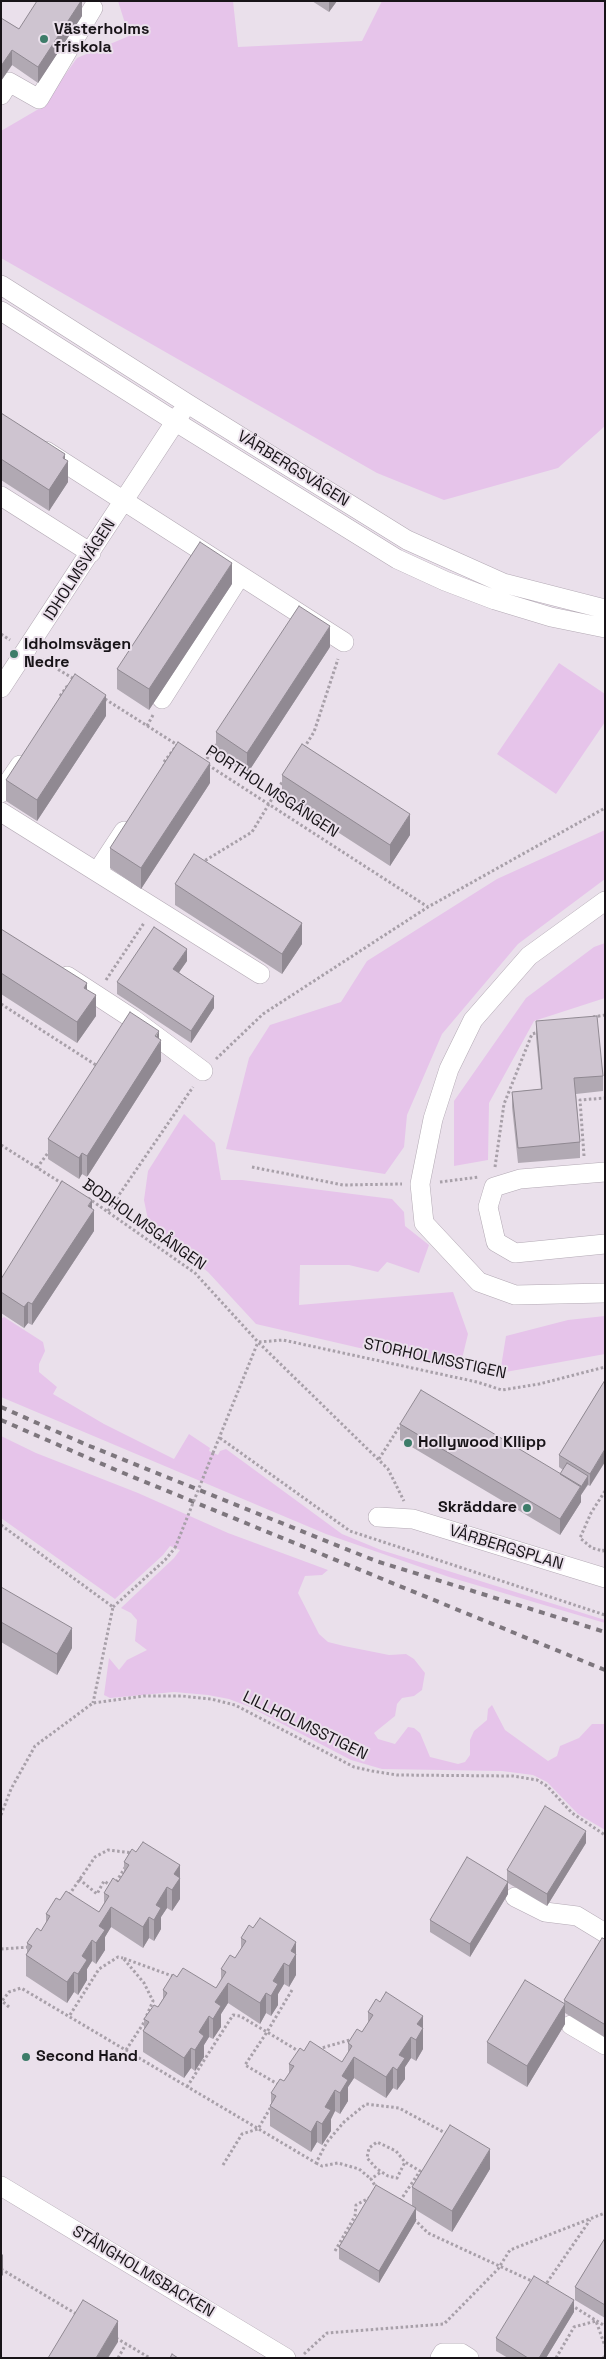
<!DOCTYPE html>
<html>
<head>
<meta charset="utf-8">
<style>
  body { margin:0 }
  #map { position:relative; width:606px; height:2359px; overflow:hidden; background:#eae0eb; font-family:"Space Grotesk",sans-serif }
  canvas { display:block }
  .frame { position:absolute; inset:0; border:2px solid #181418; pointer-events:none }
</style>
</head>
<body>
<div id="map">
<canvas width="606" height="2359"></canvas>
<div class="frame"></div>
</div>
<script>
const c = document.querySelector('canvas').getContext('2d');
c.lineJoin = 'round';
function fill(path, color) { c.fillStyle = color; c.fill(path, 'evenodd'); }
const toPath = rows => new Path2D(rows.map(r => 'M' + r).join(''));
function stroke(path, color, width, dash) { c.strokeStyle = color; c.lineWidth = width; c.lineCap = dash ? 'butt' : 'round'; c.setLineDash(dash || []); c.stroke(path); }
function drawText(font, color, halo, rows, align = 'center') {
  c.font = font + ' "Space Grotesk",sans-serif'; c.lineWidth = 4; c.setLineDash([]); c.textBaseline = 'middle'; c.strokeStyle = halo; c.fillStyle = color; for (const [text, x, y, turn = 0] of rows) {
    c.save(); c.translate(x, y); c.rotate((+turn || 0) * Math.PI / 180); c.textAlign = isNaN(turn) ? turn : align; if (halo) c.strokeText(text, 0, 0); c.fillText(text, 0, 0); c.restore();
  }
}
fill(toPath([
  [118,1,233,1,238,47,362,41,382,1,605,1,605,426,558,468,444,500,377,473,1,258,1,131,42,107,77,58,129,36],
  [559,663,605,694,605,722,556,794,497,754],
  [605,830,605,879,518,944,442,1034,407,1115,404,1147,385,1174,226,1149,249,1058,270,1025,341,1002,367,961,497,879],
  [605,943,605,998,534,1021,489,1103,488,1160,454,1166,454,1101,526,998,594,947],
  [184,1114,215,1143,221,1180,242,1180,392,1199,404,1212,405,1226,429,1245,419,1273,387,1262,378,1272,349,1265,300,1265,299,1305,453,1292,468,1334,459,1371,256,1324,208,1272,149,1225,144,1200,148,1171],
  [605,1316,605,1354,500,1373,506,1336,568,1320],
  [4,1317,43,1342,45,1351,39,1364,39,1372,57,1387,53,1394,104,1424,174,1459,189,1434,210,1448,209,1451,218,1455,220,1451,226,1449,342,1534,381,1550,605,1620,605,1623,449,1577,326,1534,1,1397,1,1319],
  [1,1436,36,1453,138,1493,228,1533,328,1570,322,1575,305,1576,298,1593,319,1634,328,1642,344,1646,389,1655,406,1654,414,1659,425,1673,422,1690,414,1696,402,1698,397,1704,395,1716,374,1733,378,1739,395,1744,408,1727,414,1728,420,1733,430,1757,458,1764,465,1762,470,1755,470,1740,474,1731,487,1720,488,1709,492,1705,505,1730,548,1761,557,1756,560,1746,579,1738,592,1724,605,1724,605,1830,578,1814,547,1782,533,1775,502,1771,382,1769,351,1760,250,1707,229,1699,208,1695,174,1692,110,1698,104,1695,109,1658,119,1670,127,1660,147,1650,135,1641,137,1620,131,1613,121,1608,174,1558,180,1550,170,1546,163,1555,115,1599,1,1518]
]), '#e6c4ea');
const minor = toPath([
  [1,95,9,82,39,99,93,8],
  [1,285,188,404,407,540,503,583,605,609],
  [1,311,176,422,397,559,445,581,495,600,551,617,605,628],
  [46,451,344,642],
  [1,496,91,553],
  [1,688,181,413],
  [162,699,240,576],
  [1,793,20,765],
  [1,812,260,974],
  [97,872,124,831],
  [605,901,529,956,473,1020,449,1069,433,1119,420,1184,424,1223,479,1282,515,1295,605,1293],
  [67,976,133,1019,203,1071],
  [605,1172,520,1179,494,1187,488,1207,496,1242,515,1253,605,1244],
  [378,1517,413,1519,605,1578],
  [515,1897,545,1912,577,1916,605,1933],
  [571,2025,605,2045],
  [1,2186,286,2358],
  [440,2358,443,2353,461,2353,469,2358]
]);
stroke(minor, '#b3a9b4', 20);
stroke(toPath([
  [1,634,10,640],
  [41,659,74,679],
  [105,699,179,746],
  [60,701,60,696,68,685],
  [147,726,153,715],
  [304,748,314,732,338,659],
  [204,763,217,744],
  [208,765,428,907],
  [164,767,164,762,177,745],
  [201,863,252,832,284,779],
  [106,980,144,923],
  [1,1004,99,1067],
  [593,1017,605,1015],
  [216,1059,263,1014,428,907,605,808],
  [1,1145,63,1184],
  [584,1156,580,1100,605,1098],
  [252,1167,343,1185,402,1184],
  [495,1167,504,1104,532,1034,539,1032],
  [37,1168,50,1150],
  [440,1182,479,1177],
  [88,1198,195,1273,258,1342,388,1469,404,1501],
  [108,1211,193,1087],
  [259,1342,283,1340,477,1382,502,1390,539,1384,605,1367],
  [220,1438,350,1531,605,1615],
  [213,1453,258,1342],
  [379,1459,401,1424],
  [605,1491,591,1513,580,1538,592,1548,603,1551,605,1548],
  [1,1525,113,1607,93,1703],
  [113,1607,165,1560,175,1548],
  [1,1815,11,1789,35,1746,93,1703,144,1696,182,1696,211,1699,235,1705,333,1756,354,1767,372,1771,397,1775,513,1776,537,1780,547,1786,572,1813,605,1835],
  [79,1879,97,1894,104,1881,113,1887,126,1866],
  [69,1895,95,1857,108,1850,133,1853],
  [1,1949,30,1947],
  [292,1990,267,2032,300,2052],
  [9,2007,2,2001,9,1992,21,1988,316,2163,327,2142,344,2122,366,2104,399,2108,447,2134],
  [70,2015,99,1969,118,1957,123,1958],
  [318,2049,353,2039],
  [126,2050,143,2024,153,2001,144,1983,123,1958,175,1977],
  [187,2087,233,2015,240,2016,267,2032,245,2065,281,2086],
  [316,2163,322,2166,338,2163,359,2169,371,2179],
  [223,2165,242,2134,258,2129,272,2105],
  [377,2189,371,2179,381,2172],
  [400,2201,420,2171,405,2162,396,2151,377,2142,369,2148,367,2158,377,2169,388,2176,397,2178,405,2162],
  [414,2219,428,2233,534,2282],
  [335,2251,355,2216,356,2205,371,2197],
  [1,2269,78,2315],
  [544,2287,590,2220],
  [571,2305,605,2326],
  [116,2338,150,2358],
  [304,2354,327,2333,444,2324,498,2269,510,2250,605,2213],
  [118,2358,126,2344],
  [556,2358,574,2327,596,2321,605,2346],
  [603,2358,605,2356]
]), '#a8a0a9', 3, [2.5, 2.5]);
stroke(minor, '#fff', 19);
stroke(toPath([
  [1,1407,87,1445,376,1561,605,1632],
  [1,1420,116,1470,605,1670]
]), '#7d767d', 4, [6, 6]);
stroke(toPath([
  [175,1548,213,1453]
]), '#a8a0a9', 3, [2.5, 2.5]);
fill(toPath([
  [82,1,82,16,38,83,12,65,1,81,1,18,19,29],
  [312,1,337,1,329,12],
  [1,413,65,459,68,482,49,511,1,480],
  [232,584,149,710,117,689,117,669],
  [330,647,247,774,216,753,216,732],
  [106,716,37,821,6,801,6,780],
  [282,775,410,835,390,866,282,796],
  [210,783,141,889,110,868,110,848],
  [175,884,302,944,282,974,175,905],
  [1,929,87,990,96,1016,77,1043,1,994],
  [187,961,179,972,214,1008,191,1043,117,994,117,982],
  [536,1021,603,1076,603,1091,576,1094,580,1142,580,1158,518,1163,512,1107,512,1092,541,1089,536,1037],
  [159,1039,161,1061,87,1177,82,1174,79,1179,48,1159,48,1139],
  [92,1209,94,1231,32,1325,28,1323,24,1328,1,1313,1,1279],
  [605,1380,590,1486,588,1485,581,1495,581,1502,560,1535,400,1440,400,1424,560,1474,563,1470,559,1467,559,1455],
  [1,1587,72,1648,57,1675,1,1642],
  [586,1843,547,1906,508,1883,508,1894,470,1957,430,1932,430,1920,507,1881,507,1870],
  [136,1852,180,1865,180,1899,172,1911,167,1908,161,1917,161,1929,154,1941,149,1938,143,1948,111,1927,105,1937,105,1950,96,1964,92,1961,87,1969,87,1980,78,1995,74,1992,67,2003,26,1976,26,1955,27,1953,27,1943,41,1931,46,1923,46,1914,60,1900,99,1912,104,1903,104,1893,118,1882,124,1873,124,1862],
  [253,1928,296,1942,296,1975,289,1987,284,1984,278,1994,278,2005,271,2016,266,2013,260,2024,228,2003,221,2014,221,2027,213,2039,209,2037,204,2045,204,2057,195,2071,191,2068,184,2078,143,2052,143,2031,144,2029,144,2019,158,2007,163,1999,163,1990,177,1977,216,1988,221,1979,221,1969,235,1958,241,1949,241,1938],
  [605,1939,604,2037,565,2013,565,2024,527,2087,487,2063,487,2042,564,2003,564,2000],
  [380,2002,423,2016,423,2049,416,2061,411,2058,405,2067,405,2079,397,2090,393,2088,386,2098,354,2078,348,2087,348,2101,340,2114,335,2111,331,2119,331,2131,322,2145,317,2142,311,2152,270,2126,270,2106,271,2104,271,2093,284,2081,289,2073,289,2064,304,2051,342,2062,348,2053,348,2043,362,2032,368,2023,368,2012],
  [490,2169,452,2232,416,2210,416,2221,379,2283,339,2259,339,2247,412,2206,412,2187],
  [605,2238,605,2318,575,2300,575,2287],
  [574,2312,546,2358,508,2358,496,2351,496,2338]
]), '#b1a9b3');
fill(toPath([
  [81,1,82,1,82,16,38,83,38,67],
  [329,1,337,1,329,12],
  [12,50,12,65,1,81,1,66],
  [65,454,65,465,68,461,68,482,49,511,49,490],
  [232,563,232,584,149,710,149,689],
  [330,626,330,647,247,774,247,753],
  [106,695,106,716,37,821,37,800],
  [210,763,210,783,141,889,141,868],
  [410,814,410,835,390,866,390,845],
  [302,923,302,944,282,974,282,954],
  [187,949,187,961,173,981,173,969],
  [87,983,87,1004,84,988],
  [96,995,96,1016,77,1043,77,1022],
  [214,996,214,1008,191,1043,191,1031],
  [159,1031,159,1044,161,1040,161,1061,87,1177,87,1156],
  [82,1153,82,1174,79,1179,79,1158],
  [92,1200,92,1213,94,1210,94,1231,32,1325,32,1304],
  [28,1302,28,1323,24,1328,24,1307],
  [605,1449,605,1462,590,1486,590,1474],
  [588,1476,588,1484,581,1495,581,1502,560,1535,560,1519],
  [72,1628,72,1648,57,1675,57,1654],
  [586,1831,586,1843,547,1906,547,1894],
  [180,1865,180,1899,172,1911,172,1890,174,1874],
  [508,1882,508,1894,470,1957,470,1944],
  [167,1887,167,1908,161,1917,161,1929,154,1941,154,1920,156,1905],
  [111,1907,111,1927,105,1937,105,1950,96,1964,96,1943,99,1926],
  [149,1917,149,1938,143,1948,143,1927],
  [92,1940,92,1961,87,1969,87,1980,78,1995,78,1974,82,1956],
  [296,1942,296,1975,289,1987,289,1966,291,1951],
  [284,1963,284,1984,278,1994,278,2005,271,2016,271,1996,273,1981],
  [74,1972,74,1992,67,2003,67,1982],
  [228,1983,228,2003,221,2014,221,2027,213,2039,213,2019,215,2002],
  [266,1993,266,2013,260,2024,260,2003],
  [565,2004,565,2024,527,2087,527,2066],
  [209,2016,209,2037,204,2045,204,2057,195,2071,195,2050,199,2032],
  [423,2016,423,2049,416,2061,416,2040,417,2024],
  [605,2023,605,2035,604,2037,604,2024],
  [411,2037,411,2058,405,2067,405,2079,397,2090,397,2070,399,2055],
  [191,2048,191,2068,184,2078,184,2058],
  [354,2057,354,2078,348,2087,348,2101,340,2114,340,2093,342,2076],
  [393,2067,393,2088,386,2098,386,2077],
  [335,2090,335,2111,331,2119,331,2131,322,2145,322,2124,325,2107],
  [317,2121,317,2142,311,2152,311,2132],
  [490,2149,490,2169,452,2232,452,2211],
  [416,2208,416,2221,379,2283,379,2271],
  [3,2254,3,2275,1,2277,1,2256],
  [574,2300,574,2312,546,2358,539,2358],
  [118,2321,118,2342,108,2358,96,2358]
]), '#908992');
const building = toPath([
  [37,1,81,1,38,67,12,50,1,66,1,18,19,29,37,1],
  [1,413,65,454,63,458,68,461,49,490,1,459,1,413],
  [200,542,232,563,149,689,117,669,200,542],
  [299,606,330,626,247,753,216,732,299,606],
  [75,674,106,695,37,800,6,780,75,674],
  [178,742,210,763,141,868,110,848,178,742],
  [302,744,410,814,390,845,282,775,302,744],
  [194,854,302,923,282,954,175,884,194,854],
  [154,927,187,949,173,969,214,996,191,1031,117,982,154,927],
  [1,929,87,983,84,988,96,995,77,1022,1,973,1,929],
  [130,1012,159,1031,155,1036,161,1040,87,1156,82,1153,79,1158,48,1139,130,1012],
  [597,1016,603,1076,574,1078,580,1142,518,1148,512,1092,542,1089,536,1021,597,1016],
  [62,1181,92,1200,88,1206,94,1210,32,1304,28,1302,24,1307,1,1292,1,1279,62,1181],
  [605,1380,605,1449,590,1474,559,1455,605,1380],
  [421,1390,581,1486,560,1519,400,1424,421,1390],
  [567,1463,588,1476,581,1487,560,1474,567,1463],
  [1,1587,72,1628,57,1654,1,1622,1,1587],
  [545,1806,586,1831,547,1894,507,1870,545,1806],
  [143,1842,180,1865,174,1874,180,1878,172,1890,167,1887,156,1905,161,1908,154,1920,149,1917,143,1927,111,1907,99,1926,105,1930,96,1943,92,1940,82,1956,87,1960,78,1974,74,1972,67,1982,26,1955,32,1946,27,1943,37,1928,41,1931,50,1916,46,1914,56,1898,60,1900,66,1891,99,1912,109,1896,104,1893,113,1878,118,1882,129,1865,124,1862,132,1849,136,1852,143,1842],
  [467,1857,508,1882,470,1944,430,1920,467,1857],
  [260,1918,296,1942,291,1951,296,1954,289,1966,284,1963,273,1981,278,1984,271,1996,266,1993,260,2003,228,1983,215,2002,221,2006,213,2019,209,2016,199,2032,204,2036,195,2050,191,2048,184,2058,143,2031,149,2022,144,2019,154,2005,158,2007,167,1993,163,1990,173,1974,177,1977,183,1968,216,1988,226,1972,221,1969,230,1955,235,1958,246,1941,241,1938,249,1925,253,1928,260,1918],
  [602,1938,605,1939,605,2023,604,2024,564,2000,602,1938],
  [525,1980,565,2004,527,2066,487,2042,525,1980],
  [386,1992,423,2016,417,2024,423,2028,416,2040,411,2037,399,2055,405,2058,397,2070,393,2067,386,2077,354,2057,342,2076,348,2080,340,2093,335,2090,325,2107,331,2110,322,2124,317,2121,311,2132,270,2106,276,2096,271,2093,280,2079,284,2081,294,2066,289,2064,300,2048,304,2051,310,2041,342,2062,352,2046,348,2043,357,2029,362,2032,373,2015,368,2012,376,1999,380,2002,386,1992],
  [450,2125,490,2149,452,2211,412,2187,450,2125],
  [376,2185,416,2208,379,2271,339,2247,376,2185],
  [605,2238,605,2305,575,2287,605,2238],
  [534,2276,574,2300,539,2358,528,2358,496,2338,534,2276],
  [83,2300,118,2321,96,2358,48,2358,83,2300],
  [172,2354,178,2358,170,2358,172,2354]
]);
fill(building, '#cec4d0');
stroke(building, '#908992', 1);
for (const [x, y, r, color] of [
  [44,39,5,"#3d7c69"],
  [14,654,5,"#3d7c69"],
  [408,1443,5,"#3d7c69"],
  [527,1508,5,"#3d7c69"],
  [26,2057,5,"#3d7c69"]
]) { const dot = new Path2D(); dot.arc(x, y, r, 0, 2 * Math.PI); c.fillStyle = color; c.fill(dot); stroke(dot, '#eae0eb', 2); }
drawText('bold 16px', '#181418', '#eae0eb', [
  ["Västerholms",54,30],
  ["friskola",54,48],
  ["Idholmsvägen",24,645],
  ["Nedre",24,663],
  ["Hollywood Kllipp",418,1443],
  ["Skräddare",517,1508,"right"],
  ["Second Hand",36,2057]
], 'left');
drawText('16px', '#181418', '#eae0eb', [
  ["VÅRBERGSVÄGEN",293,469,32],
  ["IDHOLMSVÄGEN",80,570,-57],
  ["PORTHOLMSGÅNGEN",272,792,33],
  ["BODHOLMSGÅNGEN",144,1225,35],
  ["STORHOLMSSTIGEN",435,1359,12],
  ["VÅRBERGSPLAN",506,1548,17],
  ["LILLHOLMSSTIGEN",305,1726,26],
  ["STÅNGHOLMSBACKEN",143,2272,31]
]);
</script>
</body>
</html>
